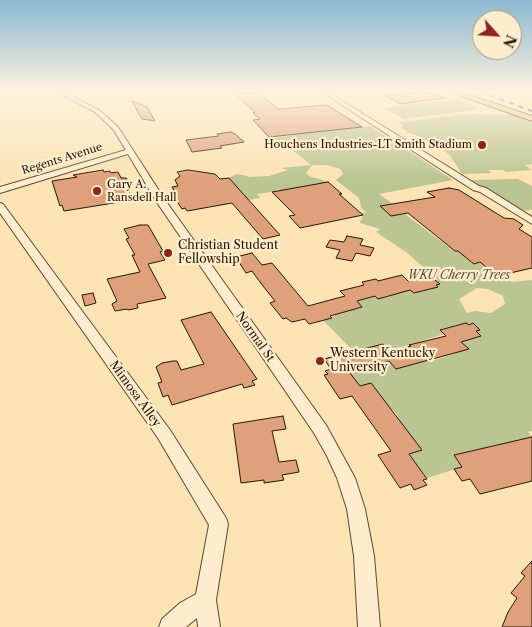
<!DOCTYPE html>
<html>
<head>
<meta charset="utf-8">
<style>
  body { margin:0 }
  #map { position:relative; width:532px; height:627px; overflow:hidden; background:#fce3b4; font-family:"Libre Caslon Text",serif }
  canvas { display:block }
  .north { position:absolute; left:472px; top:10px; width:50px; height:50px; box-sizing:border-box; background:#fdedce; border:1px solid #a8977d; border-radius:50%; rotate:116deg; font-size:14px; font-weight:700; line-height:20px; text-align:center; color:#291604 }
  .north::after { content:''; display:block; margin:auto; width:18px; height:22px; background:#8f2418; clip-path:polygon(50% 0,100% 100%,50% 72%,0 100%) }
</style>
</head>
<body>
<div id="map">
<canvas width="532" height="627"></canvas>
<div class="north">N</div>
</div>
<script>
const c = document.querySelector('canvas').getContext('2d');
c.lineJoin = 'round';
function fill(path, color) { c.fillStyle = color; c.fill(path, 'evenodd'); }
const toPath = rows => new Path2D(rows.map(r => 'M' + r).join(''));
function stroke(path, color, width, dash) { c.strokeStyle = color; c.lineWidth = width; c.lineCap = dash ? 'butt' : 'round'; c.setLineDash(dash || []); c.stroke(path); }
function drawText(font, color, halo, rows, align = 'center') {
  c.font = font + ' "Libre Caslon Text",serif'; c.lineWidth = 4.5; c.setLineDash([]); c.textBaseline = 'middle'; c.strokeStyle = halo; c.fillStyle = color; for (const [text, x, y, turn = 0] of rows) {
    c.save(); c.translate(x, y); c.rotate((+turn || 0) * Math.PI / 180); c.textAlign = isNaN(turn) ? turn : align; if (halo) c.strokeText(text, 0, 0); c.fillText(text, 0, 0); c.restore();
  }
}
fill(toPath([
  [457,99,481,109,404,119,384,108],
  [471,114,512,115,532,123,532,164,525,165,532,170,506,172,503,170,489,170,491,173,462,174,449,154,416,135,406,132,408,131,400,128,404,126,398,122],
  [370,126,453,180,379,194,393,204,380,206,391,216,405,214,454,251,458,251,474,264,480,262,497,276,512,282,532,280,532,431,528,432,532,437,454,455,462,467,427,478,409,454,421,450,397,417,398,416,394,411,360,386,347,369,362,362,367,368,389,361,396,369,430,360,432,361,468,349,461,342,481,336,476,331,473,324,469,325,466,323,441,329,444,334,409,345,388,350,354,352,323,320,332,318,336,314,362,307,357,301,408,288,414,293,437,287,436,281,438,280,406,252,376,232,380,229,360,223,363,215,362,213,366,212,361,208,359,198,336,180,343,174,341,170,338,168,326,165,312,165,306,173,309,176,328,182,282,190,276,189,277,191,257,194,260,198,248,200,229,178,236,174,248,176,248,177,269,176,288,170,281,168,311,165,286,145,270,138],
  [477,288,488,289,503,296,505,304,491,313,475,311,467,313,459,299],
  [518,179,532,186,532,210,520,211,471,180]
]), '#bac591');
const building = toPath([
  [257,92,278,109,327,105,362,127,269,137,253,120,260,119,253,113,255,112,234,93,257,92],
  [419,92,430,92,445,98,400,104,384,95,419,92],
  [132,101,147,107,155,121,142,119,132,101],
  [231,132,235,134,244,142,220,146,222,148,192,152,186,140,219,136,217,134,231,132],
  [103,170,104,172,110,171,111,173,118,172,121,178,126,178,131,187,127,188,131,195,124,196,125,200,120,202,64,211,62,205,60,206,52,181,77,177,73,175,103,170],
  [188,170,215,174,220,179,229,178,280,235,263,239,232,203,187,211,185,208,182,209,170,191,174,190,172,187,178,186,175,180,180,176,177,172,188,170],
  [328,182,342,194,339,194,363,215,300,228,289,216,295,215,272,192,328,182],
  [449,188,459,190,504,218,514,219,523,225,519,229,532,237,532,268,497,276,480,262,474,264,458,251,455,251,408,213,391,216,380,206,435,197,427,192,449,188],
  [140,225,148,225,163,251,160,252,165,260,148,264,166,298,137,304,138,308,128,310,127,309,115,311,112,304,117,301,107,279,140,272,132,255,135,255,126,239,129,238,124,229,140,225],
  [347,236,363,239,360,245,374,248,370,256,356,253,352,261,336,258,340,250,326,247,330,240,344,242,347,236],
  [252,253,262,265,272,263,308,306,345,296,340,291,364,285,362,282,376,279,378,281,402,275,408,281,430,276,440,284,436,285,438,287,414,293,410,290,378,299,375,296,357,301,362,307,330,316,332,318,309,324,305,319,292,322,286,318,283,319,270,303,275,301,263,286,252,271,246,273,237,259,236,257,252,253],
  [93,293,96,303,85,306,82,295,93,293],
  [211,312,257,379,252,381,255,385,244,388,242,384,172,405,168,395,163,397,158,383,162,382,156,367,162,363,173,361,177,361,181,370,204,364,181,320,211,312],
  [466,323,469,325,473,323,480,330,476,331,481,336,461,342,469,349,396,369,389,361,366,368,363,364,346,368,360,386,371,383,422,450,409,454,427,479,423,480,427,485,414,490,411,484,400,488,378,455,391,451,352,396,340,399,324,375,328,374,325,371,331,369,324,359,383,344,390,352,411,346,409,345,446,336,440,330,466,323],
  [283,416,286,429,272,431,279,462,296,460,299,472,282,475,284,480,264,483,264,480,241,483,233,424,283,416],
  [532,437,532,481,480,494,470,479,462,481,454,469,462,467,454,455,532,437],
  [532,561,532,627,502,627,508,612,517,598,511,593,525,576,521,573,532,561]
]);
fill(building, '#dea17b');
stroke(building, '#291604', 1);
const minor = toPath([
  [57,92,64,92,99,110,118,127,165,200,326,425,355,478,365,509,374,556,380,627,358,627,354,556,347,509,337,478,327,456,314,433,156,201,128,154,0,193,0,187,126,150,113,129,95,112,57,92],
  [322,92,328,92,479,186,486,188,532,217,532,224,480,192,473,190,322,92],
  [0,203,3,204,170,430,226,518,228,524,216,600,220,627,198,627,197,618,186,627,159,627,162,619,180,603,196,594,209,525,158,438,0,213,0,203]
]);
const major = toPath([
  [450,92,460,92,532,116,532,121,450,92]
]);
stroke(minor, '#5e4930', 2);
stroke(major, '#291604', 2);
fill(minor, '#fdedce');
fill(major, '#eec27a');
stroke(toPath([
  [481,92,532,111]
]), '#291604', 2, [5, 5]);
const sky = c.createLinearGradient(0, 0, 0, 179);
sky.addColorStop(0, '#8bb8d2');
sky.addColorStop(0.51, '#fef2dd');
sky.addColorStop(1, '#fef2dd00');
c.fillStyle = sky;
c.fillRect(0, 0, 532, 179);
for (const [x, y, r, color] of [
  [482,145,5,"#8f2418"],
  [97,191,5,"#8f2418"],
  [168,253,5,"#8f2418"],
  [320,361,5,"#8f2418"]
]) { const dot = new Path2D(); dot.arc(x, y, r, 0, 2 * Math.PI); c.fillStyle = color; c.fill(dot); stroke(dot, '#fdedce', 2); }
drawText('11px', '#291604', '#fdedce', [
  ["Houchens Industries-LT Smith Stadium",472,145],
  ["Gary A.",107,185,"left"],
  ["Ransdell Hall",107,198,"left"]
], 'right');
drawText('11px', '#291604', '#fdedce', [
  ["Regents Avenue",62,159,-17]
]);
drawText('12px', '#291604', '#fdedce', [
  ["Christian Student",178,246],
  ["Fellowship",178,260],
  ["Western Kentucky",330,354],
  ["University",330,368]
], 'left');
drawText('italic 12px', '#5c5335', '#fdedce', [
  ["WKU Cherry Trees",459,276]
]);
drawText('12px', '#291604', '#fdedce', [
  ["Normal St",255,337,55],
  ["Mimosa Alley",135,394,54]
]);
</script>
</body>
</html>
